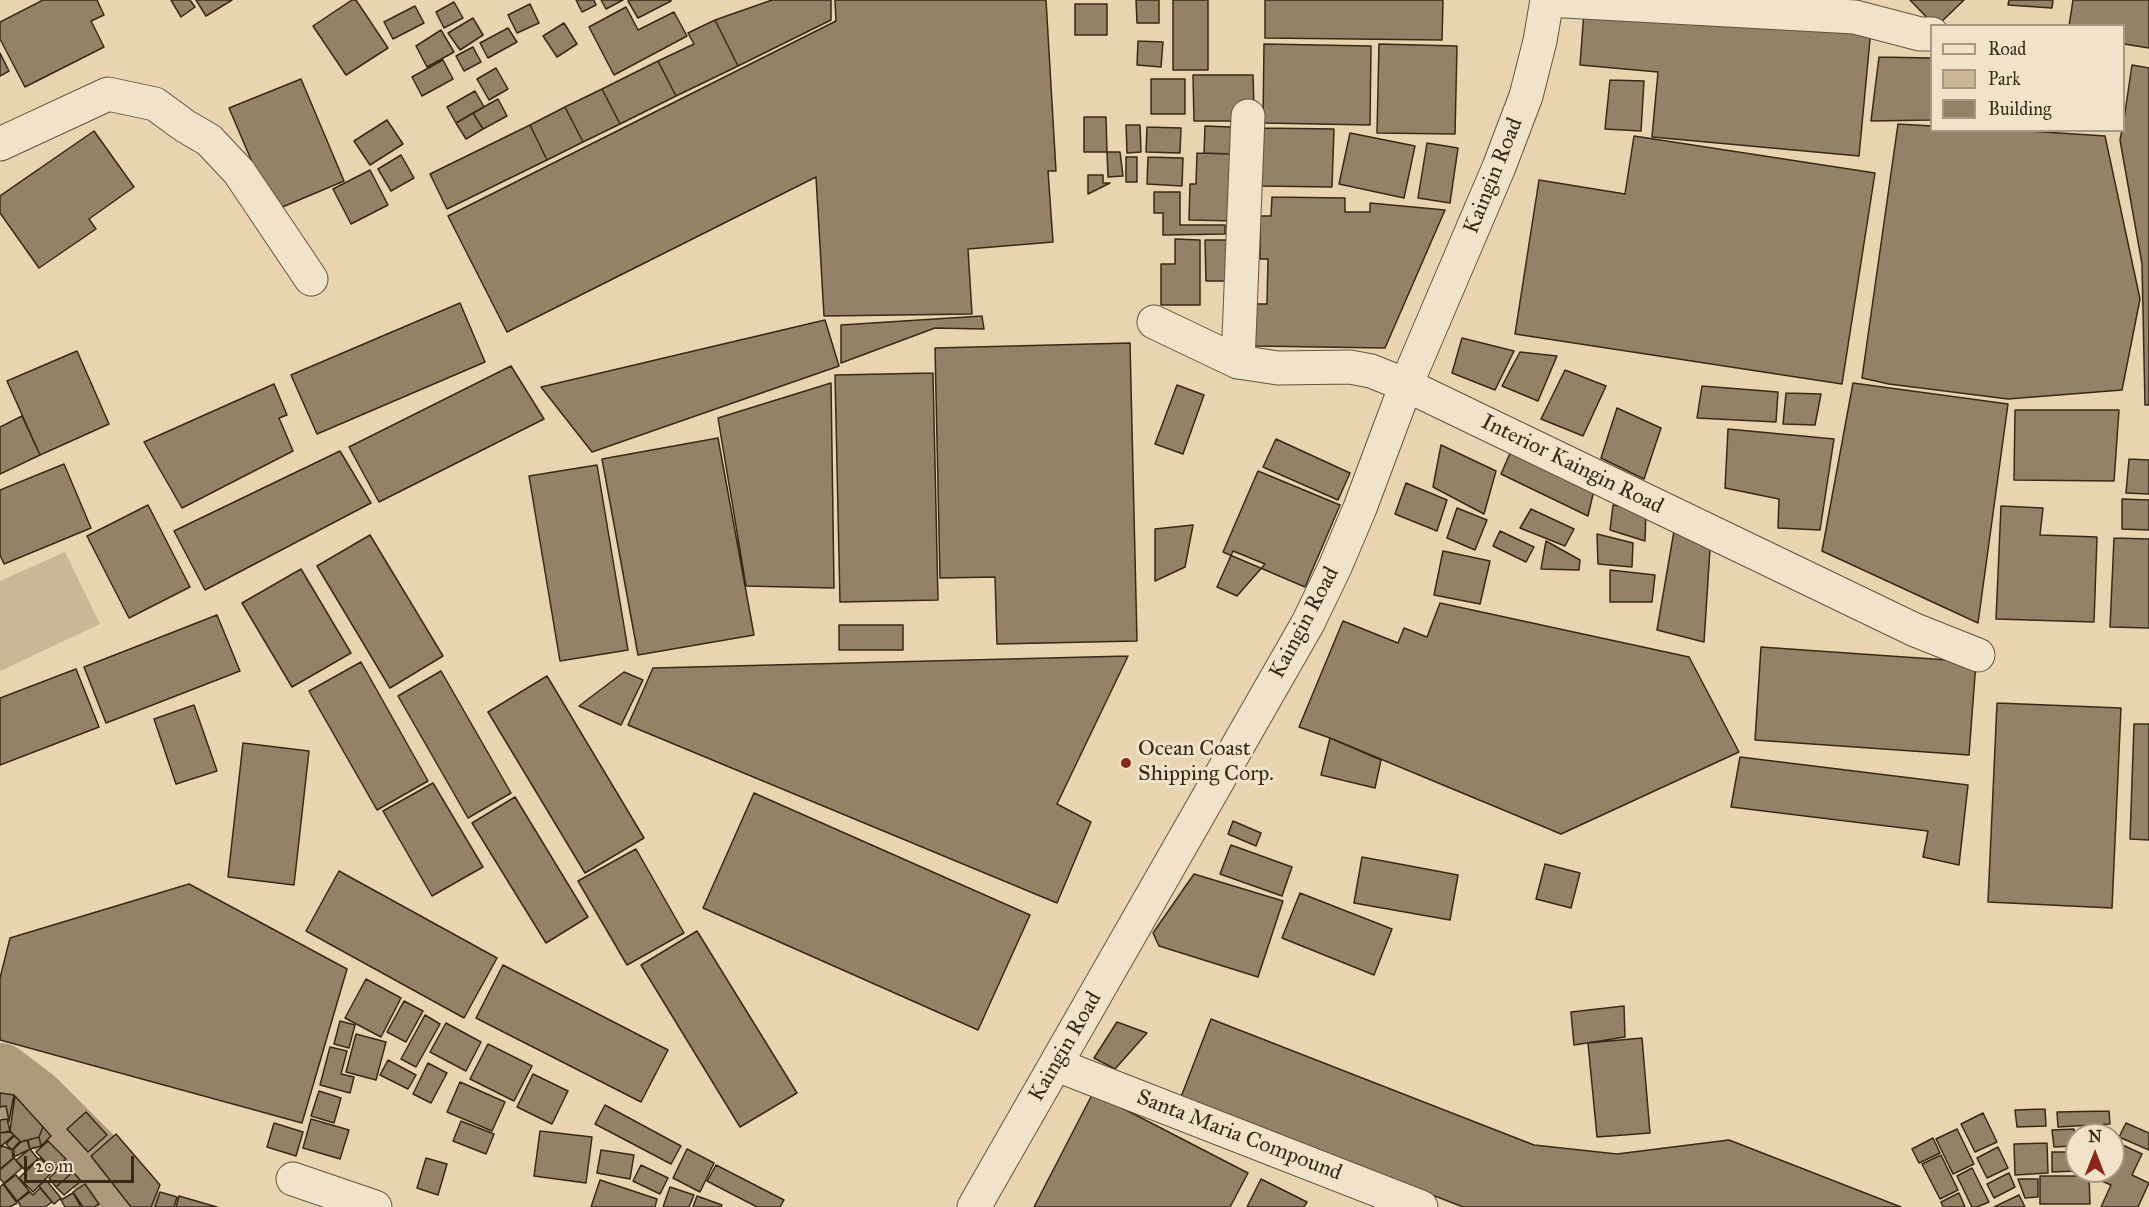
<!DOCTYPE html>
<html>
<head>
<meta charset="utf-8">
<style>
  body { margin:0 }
  #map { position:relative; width:2149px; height:1207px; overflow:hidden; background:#e8d4ae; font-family:"IM FELL Great Primer",serif }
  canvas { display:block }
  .legend { position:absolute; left:1930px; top:24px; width:195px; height:108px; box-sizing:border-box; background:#f0e3ca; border:2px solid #a69983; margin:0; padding:8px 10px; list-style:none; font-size:18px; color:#372a19 }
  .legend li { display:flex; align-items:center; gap:12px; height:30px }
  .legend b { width:30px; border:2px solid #a69983 }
  .north { position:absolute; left:2065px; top:1123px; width:60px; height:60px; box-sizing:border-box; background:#f0e3ca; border:2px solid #a69983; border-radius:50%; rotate:0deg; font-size:16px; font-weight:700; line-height:24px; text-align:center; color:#372a19 }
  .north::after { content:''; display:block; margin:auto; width:21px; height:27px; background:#8f2418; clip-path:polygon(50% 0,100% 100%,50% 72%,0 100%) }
  .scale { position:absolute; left:24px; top:1156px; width:110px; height:27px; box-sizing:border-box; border:3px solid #372a19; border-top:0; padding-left:8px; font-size:18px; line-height:21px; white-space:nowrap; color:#372a19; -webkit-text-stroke:4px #f0e3ca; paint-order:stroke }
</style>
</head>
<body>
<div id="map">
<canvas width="2149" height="1207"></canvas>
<ul class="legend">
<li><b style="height:8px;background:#f0e3ca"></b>Road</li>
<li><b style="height:16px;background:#cab795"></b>Park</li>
<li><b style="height:16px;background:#938266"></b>Building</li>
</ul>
<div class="north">N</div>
<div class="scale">20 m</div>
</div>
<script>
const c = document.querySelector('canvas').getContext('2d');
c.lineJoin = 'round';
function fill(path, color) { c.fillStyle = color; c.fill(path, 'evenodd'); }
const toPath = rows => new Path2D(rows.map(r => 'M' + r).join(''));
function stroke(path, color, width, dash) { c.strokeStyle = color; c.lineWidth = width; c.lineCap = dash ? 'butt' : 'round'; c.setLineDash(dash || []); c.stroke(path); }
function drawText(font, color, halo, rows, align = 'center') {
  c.font = font + ' "IM FELL Great Primer",serif'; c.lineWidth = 6; c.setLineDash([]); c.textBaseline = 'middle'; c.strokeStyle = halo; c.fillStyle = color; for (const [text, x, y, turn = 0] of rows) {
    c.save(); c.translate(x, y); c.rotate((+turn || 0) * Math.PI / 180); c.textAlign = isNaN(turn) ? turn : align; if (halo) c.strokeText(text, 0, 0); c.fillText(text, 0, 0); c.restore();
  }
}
fill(toPath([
  [65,552,100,624,0,671,0,581]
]), '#cab795');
stroke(toPath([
  [0,1076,34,1102,102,1170,129,1207]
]), '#ac9a7b', 66);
const building = toPath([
  [43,0,97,0,104,15,91,21,104,47,25,87,0,39,0,22,43,0],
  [171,0,190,0,195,7,181,17,171,0],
  [196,0,232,0,206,16,196,0],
  [352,0,356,0,388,48,346,75,313,26,352,0],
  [576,0,594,0,596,5,582,12,576,0],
  [601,0,623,0,606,9,601,0],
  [630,0,671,0,671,1,638,18,628,1,630,0],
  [772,0,831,0,831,20,738,66,715,20,772,0],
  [835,0,1046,0,1056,171,1048,171,1053,242,968,249,972,314,824,316,816,177,507,332,448,216,836,21,835,0],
  [1136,0,1159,0,1159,23,1137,23,1136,0],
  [1173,0,1208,0,1208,70,1173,70,1173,0],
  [1265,0,1443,0,1442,40,1265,38,1265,0],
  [1910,0,1964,0,1937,26,1935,26,1910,0],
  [2009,0,2053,0,2052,8,2008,5,2009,0],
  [2073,0,2149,0,2149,48,2124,44,2124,26,2069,26,2073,0],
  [454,2,463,18,444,28,436,12,454,2],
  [530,4,539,23,517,33,508,15,530,4],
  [1075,4,1107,4,1107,35,1075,35,1075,4],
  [415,6,424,23,393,39,384,22,415,6],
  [626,7,638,30,674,12,687,36,614,75,589,27,626,7],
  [1584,11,1871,29,1859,156,1652,137,1658,72,1580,65,1584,11],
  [473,18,483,35,460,50,448,33,473,18],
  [715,20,738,66,676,96,658,61,694,44,688,33,715,20],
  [564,23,577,44,557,57,543,36,564,23],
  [508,28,517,42,488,58,480,43,508,28],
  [441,30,454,52,427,67,416,46,441,30],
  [1138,41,1163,42,1161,67,1137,65,1138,41],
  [1264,44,1371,46,1370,125,1263,123,1264,44],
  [1379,44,1457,46,1455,134,1377,133,1379,44],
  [473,47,481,62,464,71,456,56,473,47],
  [0,53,9,71,0,76,0,53],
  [1879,57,1932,58,1931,120,1871,121,1879,57],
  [443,60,453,79,422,96,412,77,443,60],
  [658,61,676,96,620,124,602,89,658,61],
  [2132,65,2149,68,2149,405,2145,405,2142,264,2120,140,2122,130,2124,130,2124,119,2132,65],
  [496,68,508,89,489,100,477,79,496,68],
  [1193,75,1253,75,1254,109,1235,121,1194,121,1193,75],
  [301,79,344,181,273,211,229,108,301,79],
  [1151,79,1185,79,1185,114,1151,114,1151,79],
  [1610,80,1644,81,1641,131,1605,129,1610,80],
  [602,89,620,124,583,142,565,107,602,89],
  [475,91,484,107,456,123,447,107,475,91],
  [498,99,507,116,483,129,473,113,498,99],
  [565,107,583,142,547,160,530,125,565,107],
  [473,113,483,129,466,139,456,123,473,113],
  [1084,117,1106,117,1107,152,1084,152,1084,117],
  [387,120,403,144,370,165,354,141,387,120],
  [1898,124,1932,126,1932,130,2014,130,2105,136,2140,299,2122,390,2008,399,1889,384,1862,378,1898,124],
  [530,125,547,160,447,209,430,174,530,125],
  [1126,125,1140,125,1141,152,1127,153,1126,125],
  [1205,126,1231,127,1231,154,1204,153,1205,126],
  [1147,127,1181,128,1180,153,1146,152,1147,127],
  [1261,128,1334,129,1332,187,1260,186,1261,128],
  [94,131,134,187,89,219,96,229,39,268,0,213,0,196,94,131],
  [1350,133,1415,146,1404,198,1339,184,1350,133],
  [1634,136,1875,173,1842,384,1515,334,1539,180,1625,194,1634,136],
  [1427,143,1458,148,1450,203,1418,198,1427,143],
  [1107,152,1120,152,1123,176,1108,177,1107,152],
  [1197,153,1231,154,1238,221,1189,220,1190,184,1196,184,1197,153],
  [401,155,414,178,391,191,378,169,401,155],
  [1126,157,1137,157,1137,182,1126,182,1126,157],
  [1148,157,1183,158,1182,186,1147,184,1148,157],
  [370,170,388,205,351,224,333,189,370,170],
  [1088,175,1103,175,1103,183,1110,183,1088,194,1088,175],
  [1154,192,1180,192,1180,225,1225,225,1225,234,1163,235,1163,213,1154,213,1154,192],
  [1272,197,1345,198,1345,212,1370,212,1370,203,1445,210,1385,348,1255,346,1255,304,1267,304,1268,259,1260,259,1260,216,1271,216,1272,197],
  [1175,239,1200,240,1200,305,1161,305,1161,264,1175,264,1175,239],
  [1205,240,1235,240,1235,281,1206,281,1205,240],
  [460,303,485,362,317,434,291,375,460,303],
  [982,316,984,329,935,328,841,363,841,325,982,316],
  [825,320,839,366,592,452,541,387,825,320],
  [1462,338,1514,351,1495,390,1452,373,1462,338],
  [1130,343,1137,641,997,644,995,577,940,578,935,348,1130,343],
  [77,351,109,424,40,455,7,381,77,351],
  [1520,352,1557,356,1538,401,1502,386,1520,352],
  [511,366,544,419,379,502,349,447,511,366],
  [1565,370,1606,386,1583,436,1541,419,1565,370],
  [933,373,938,600,840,602,835,375,933,373],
  [831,383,834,588,746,586,718,418,831,383],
  [1853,383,2008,404,1978,623,1822,551,1853,383],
  [274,384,287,415,279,418,293,451,182,508,144,442,274,384],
  [1177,385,1204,395,1183,454,1155,444,1177,385],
  [1702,386,1778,392,1776,422,1697,418,1702,386],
  [1786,393,1821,394,1815,425,1783,424,1786,393],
  [1617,408,1661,428,1644,479,1601,458,1617,408],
  [2015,410,2119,410,2114,481,2014,480,2015,410],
  [22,416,40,455,0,474,0,427,22,416],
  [1728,429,1834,439,1820,530,1778,528,1779,499,1725,488,1728,429],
  [718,438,754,635,638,655,602,459,718,438],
  [1276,439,1350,473,1338,500,1263,467,1276,439],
  [1441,445,1496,471,1484,514,1433,487,1441,445],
  [340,451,371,503,205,590,174,531,340,451],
  [1511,451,1594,490,1588,516,1501,474,1511,451],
  [2129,459,2149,460,2149,494,2126,493,2129,459],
  [64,464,91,528,4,564,0,555,0,490,64,464],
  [597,465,628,650,560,661,529,476,597,465],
  [1258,471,1340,505,1305,587,1223,552,1258,471],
  [1406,483,1447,500,1437,531,1395,514,1406,483],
  [2122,499,2149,500,2149,530,2122,529,2122,499],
  [148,505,190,587,129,618,87,536,148,505],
  [1613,505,1646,511,1645,541,1610,530,1613,505],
  [2001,506,2043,508,2040,535,2097,537,2094,622,1996,619,2001,506],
  [1457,508,1487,520,1475,550,1447,538,1457,508],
  [1531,509,1574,529,1565,546,1520,528,1531,509],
  [1193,525,1185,567,1155,581,1155,529,1193,525],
  [1500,531,1534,547,1526,562,1493,546,1500,531],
  [1674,531,1710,549,1704,642,1657,630,1674,531],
  [1597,534,1633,543,1632,567,1598,564,1597,534],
  [370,535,443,656,390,688,317,566,370,535],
  [2114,538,2149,539,2149,628,2110,627,2114,538],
  [1546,541,1580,560,1579,570,1541,569,1546,541],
  [1233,551,1265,564,1237,596,1217,587,1233,551],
  [1443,551,1490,561,1480,604,1434,595,1443,551],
  [301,569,351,653,292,687,242,603,301,569],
  [1610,570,1655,575,1652,602,1610,602,1610,570],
  [1440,603,1689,657,1739,752,1561,834,1330,738,1299,727,1343,621,1398,643,1404,628,1427,637,1440,603],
  [217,615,240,671,106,723,84,667,217,615],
  [839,625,903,625,903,650,839,650,839,625],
  [1761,647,1976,662,1969,755,1755,740,1761,647],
  [1128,656,1057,804,1091,822,1057,903,628,725,653,668,1128,656],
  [361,662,428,781,377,810,309,691,361,662],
  [76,669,99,727,0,765,0,698,76,669],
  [441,671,511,793,468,818,398,696,441,671],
  [624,672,643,680,621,725,579,706,624,672],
  [547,676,644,838,585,873,488,712,547,676],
  [1997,703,2121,708,2112,908,1988,902,1997,703],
  [194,705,217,771,176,784,154,719,194,705],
  [2134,724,2149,724,2149,840,2130,839,2134,724],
  [1330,738,1381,760,1375,788,1321,775,1330,738],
  [243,743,309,751,294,885,228,877,243,743],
  [1740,757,1968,785,1959,865,1923,857,1928,831,1731,807,1740,757],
  [433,783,483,867,432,896,383,811,433,783],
  [754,793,1030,915,978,1030,703,908,754,793],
  [515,797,588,917,546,943,472,823,515,797],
  [1233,821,1261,833,1256,846,1228,834,1233,821],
  [1231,845,1292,867,1282,896,1220,874,1231,845],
  [636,849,684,933,627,965,578,881,636,849],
  [1362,857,1458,875,1450,920,1354,903,1362,857],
  [1545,864,1580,873,1571,908,1536,899,1545,864],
  [339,871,497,958,464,1018,306,931,339,871],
  [1194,874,1283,901,1258,977,1159,946,1153,933,1194,874],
  [189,884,347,969,302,1123,0,1040,0,978,10,938,189,884],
  [1300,893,1392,929,1374,975,1282,938,1300,893],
  [697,931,797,1093,740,1127,641,965,697,931],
  [503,965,668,1050,641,1102,476,1018,503,965],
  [366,979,401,998,381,1037,345,1018,366,979],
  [404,1001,423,1011,406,1042,387,1032,404,1001],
  [1624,1006,1625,1037,1574,1045,1571,1012,1624,1006],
  [425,1015,440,1024,416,1067,401,1059,425,1015],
  [1211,1019,1534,1145,1617,1154,1729,1140,1901,1207,1463,1207,1181,1097,1211,1019],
  [340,1021,355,1025,349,1048,334,1044,340,1021],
  [1117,1022,1147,1033,1115,1069,1094,1058,1117,1022],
  [446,1023,481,1042,466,1071,430,1052,446,1023],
  [356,1034,386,1042,376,1080,346,1072,356,1034],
  [1642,1038,1650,1133,1597,1137,1588,1043,1642,1038],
  [488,1044,532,1066,514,1101,470,1079,488,1044],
  [330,1047,347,1051,341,1074,354,1077,350,1093,320,1085,330,1047],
  [388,1060,416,1075,408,1089,380,1075,388,1060],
  [428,1063,447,1073,431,1103,413,1094,428,1063],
  [533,1074,568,1091,552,1124,517,1107,533,1074],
  [460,1082,505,1102,492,1131,447,1112,460,1082],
  [319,1091,341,1098,334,1123,311,1116,319,1091],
  [0,1093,14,1095,9,1121,6,1106,0,1107,0,1093],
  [1093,1093,1248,1173,1230,1207,1034,1207,1093,1093],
  [15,1096,43,1127,39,1137,21,1142,10,1131,15,1096],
  [605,1105,681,1146,671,1164,595,1124,605,1105],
  [2045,1109,2046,1126,2017,1127,2015,1110,2045,1109],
  [2109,1111,2110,1124,2058,1127,2057,1112,2109,1111],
  [86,1112,107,1135,88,1152,67,1129,86,1112],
  [1983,1113,1997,1142,1975,1152,1961,1124,1983,1113],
  [7,1119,10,1131,0,1133,0,1120,7,1119],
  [311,1119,349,1130,340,1159,303,1148,311,1119],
  [461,1121,494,1134,486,1154,453,1141,461,1121],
  [274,1123,303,1132,296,1156,267,1147,274,1123],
  [2126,1123,2149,1133,2149,1150,2119,1137,2126,1123],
  [43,1127,51,1136,41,1146,39,1137,43,1127],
  [2104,1128,2104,1135,2081,1135,2081,1129,2104,1128],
  [1957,1129,1974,1164,1953,1174,1936,1139,1957,1129],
  [2074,1129,2074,1146,2054,1147,2052,1130,2074,1129],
  [540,1131,592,1137,586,1183,534,1176,540,1131],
  [10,1132,14,1135,0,1147,0,1133,10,1132],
  [116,1134,160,1185,151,1207,131,1207,91,1156,116,1134],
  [14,1136,20,1141,12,1150,6,1144,14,1136],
  [39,1137,41,1146,30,1149,28,1140,39,1137],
  [1933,1138,1940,1153,1919,1163,1912,1149,1933,1138],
  [27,1140,30,1149,14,1157,14,1149,21,1142,27,1140],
  [48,1141,66,1159,54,1171,36,1152,48,1141],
  [2114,1141,2142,1154,2132,1175,2149,1183,2138,1207,2101,1207,2111,1185,2097,1179,2100,1171,2113,1171,2114,1141],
  [2047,1143,2048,1173,2015,1175,2014,1144,2047,1143],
  [3,1146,12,1150,13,1158,0,1169,0,1148,3,1146],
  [1998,1147,2008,1168,1987,1178,1977,1158,1998,1147],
  [30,1149,38,1159,25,1170,16,1160,30,1149],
  [687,1149,714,1163,700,1192,673,1178,687,1149],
  [601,1150,634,1155,630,1179,597,1173,601,1150],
  [2052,1152,2075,1152,2077,1171,2052,1172,2052,1152],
  [1941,1155,1958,1190,1940,1199,1922,1164,1941,1155],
  [14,1158,22,1168,4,1183,0,1179,0,1170,14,1158],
  [40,1158,53,1171,33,1192,19,1178,40,1158],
  [426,1158,447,1164,438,1195,417,1188,426,1158],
  [66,1163,73,1172,56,1187,49,1178,66,1163],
  [641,1165,668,1178,660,1194,633,1181,641,1165],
  [716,1165,784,1200,780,1207,757,1207,707,1181,716,1165],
  [1972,1168,1989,1202,1977,1207,1972,1207,1957,1176,1972,1168],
  [73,1172,81,1181,64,1195,56,1187,73,1172],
  [2009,1173,2015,1187,1994,1198,1987,1184,2009,1173],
  [16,1175,29,1191,17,1201,4,1184,16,1175],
  [2040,1176,2089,1176,2090,1204,2040,1204,2040,1176],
  [1261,1179,1307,1202,1304,1207,1247,1207,1261,1179],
  [2018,1179,2038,1179,2038,1197,2025,1198,2018,1179],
  [46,1180,61,1198,54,1204,39,1186,46,1180],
  [600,1180,657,1199,655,1207,591,1207,600,1180],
  [3,1184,17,1203,10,1207,0,1207,0,1187,3,1184],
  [85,1184,99,1204,94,1207,83,1207,73,1192,85,1184],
  [670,1187,694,1195,689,1207,663,1207,670,1187],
  [40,1188,52,1202,45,1207,21,1207,18,1201,30,1192,33,1195,40,1188],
  [160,1192,177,1197,174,1207,155,1207,160,1192],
  [73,1193,81,1207,65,1207,61,1200,73,1193],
  [1959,1193,1965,1207,1943,1207,1941,1202,1959,1193],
  [2019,1195,2025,1207,1994,1207,2019,1195],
  [179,1196,217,1207,176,1207,179,1196],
  [697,1196,722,1205,721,1207,693,1207,697,1196]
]);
fill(building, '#938266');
stroke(building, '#372a19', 1.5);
const minor = toPath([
  [1547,0,1855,17,1920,34,1932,34],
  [0,144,108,94,155,104,185,126,209,140,239,172,311,279],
  [1154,322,1238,362,1278,368,1350,367,1371,371,1406,385,1915,630,1978,655],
  [1238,362,1248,116],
  [1057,1065,1421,1207],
  [293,1179,375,1207],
  [974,1207,1308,623,1335,567,1360,508,1406,385,1499,167,1526,96,1540,41,1547,0]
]);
stroke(minor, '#63543e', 35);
stroke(minor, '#f0e3ca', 33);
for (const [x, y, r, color] of [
  [1126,763,6,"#8f2418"]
]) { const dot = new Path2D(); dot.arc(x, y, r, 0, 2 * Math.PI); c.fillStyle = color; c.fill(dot); stroke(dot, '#f0e3ca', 2); }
drawText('22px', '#372a19', '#f0e3ca', [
  ["Kaingin Road",1494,176,-68],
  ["Interior Kaingin Road",1572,465,26],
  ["Kaingin Road",1305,623,-62],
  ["Kaingin Road",1066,1047,-60],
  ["Santa Maria Compound",1239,1136,21]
]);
drawText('22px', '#372a19', '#f0e3ca', [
  ["Ocean Coast",1138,750],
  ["Shipping Corp.",1138,775]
], 'left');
</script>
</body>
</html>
